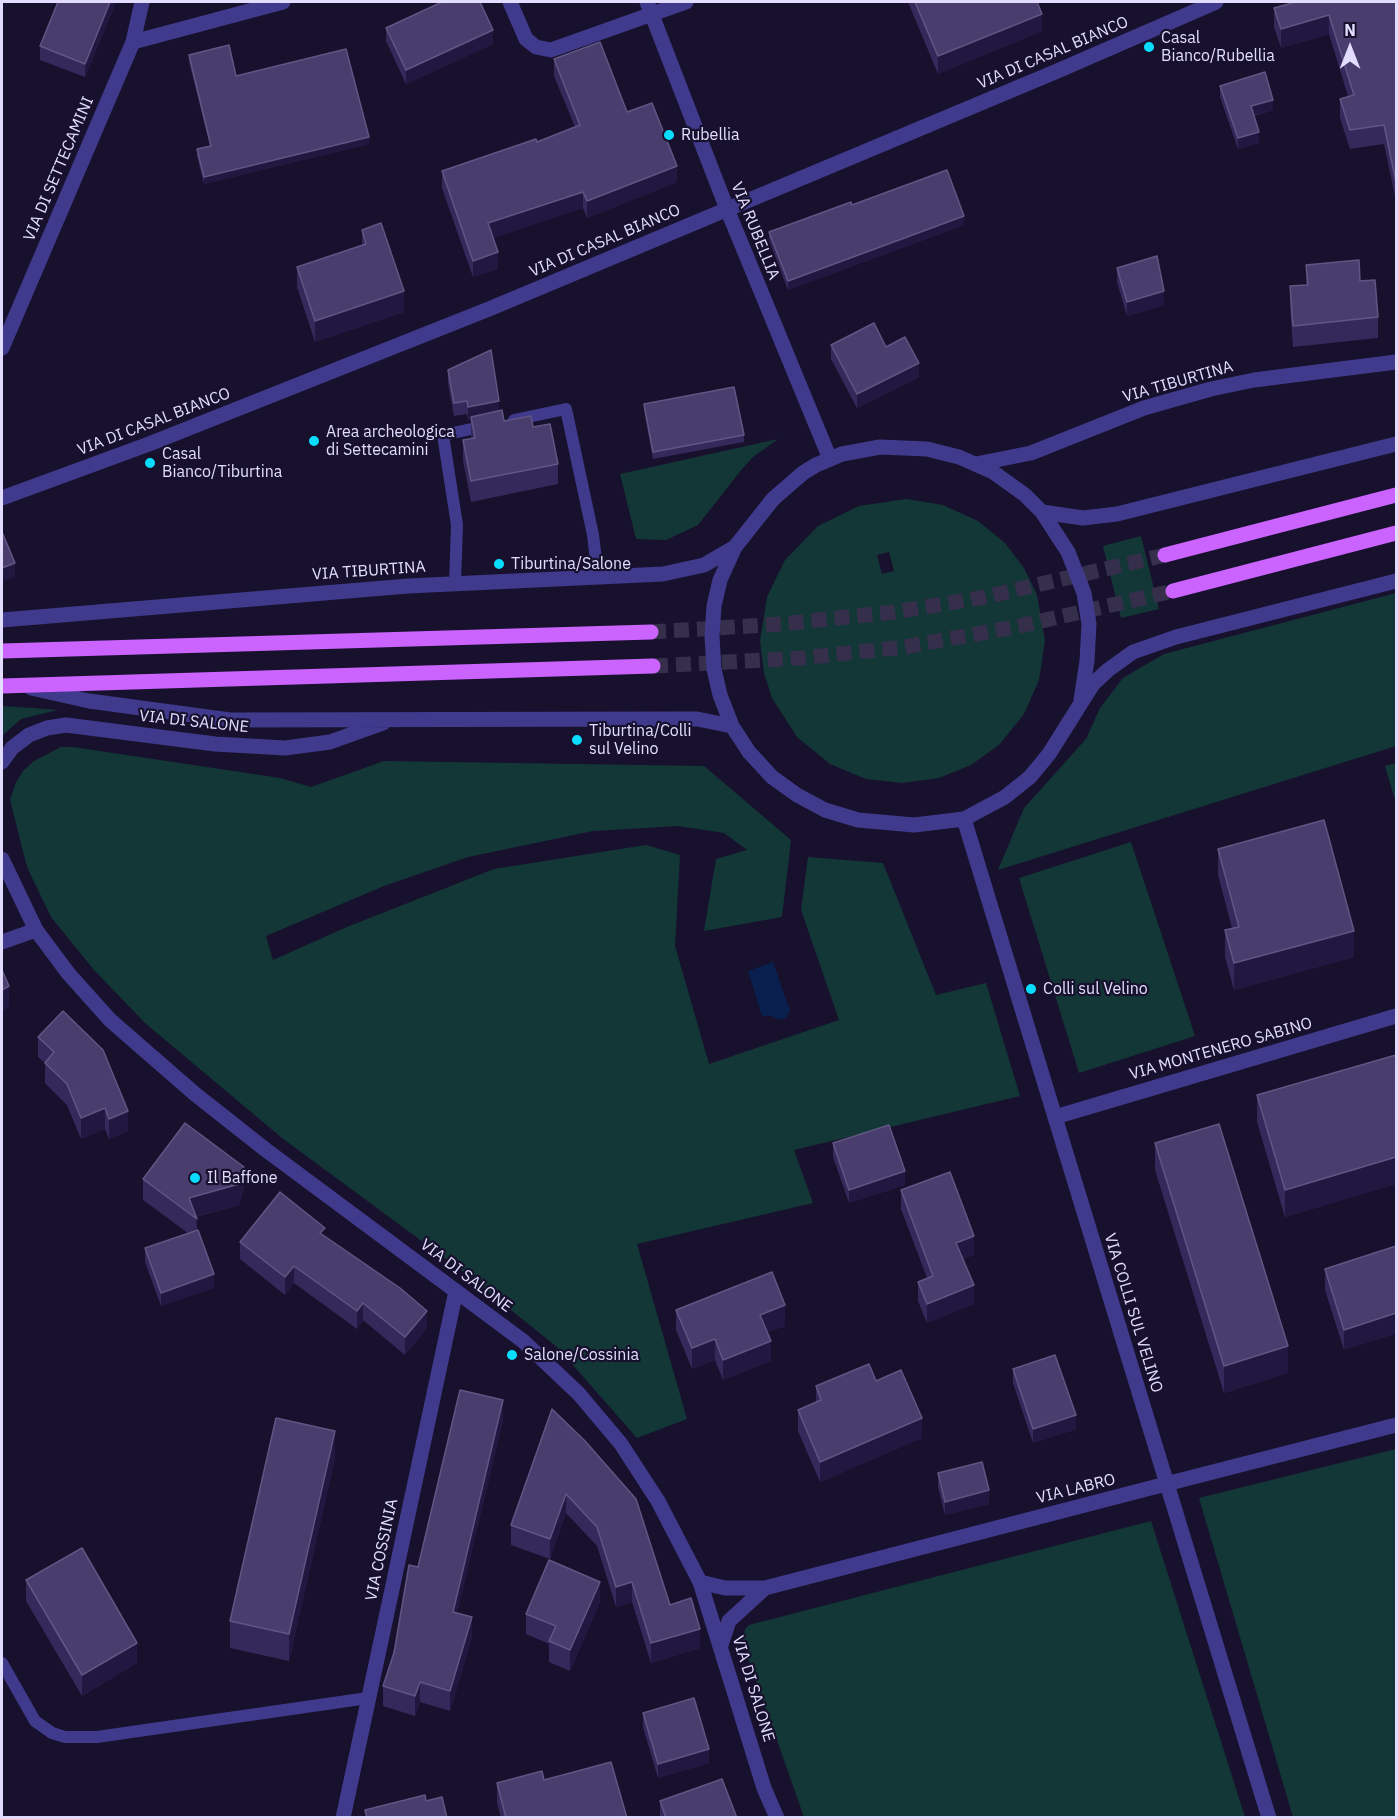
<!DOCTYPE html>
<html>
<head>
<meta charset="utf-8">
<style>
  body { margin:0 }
  #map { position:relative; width:1398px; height:1819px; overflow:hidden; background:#17112d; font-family:"IBM Plex Sans",sans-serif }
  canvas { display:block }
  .frame { position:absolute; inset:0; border:3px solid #e2dcff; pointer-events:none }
  .north { position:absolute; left:1320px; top:18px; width:60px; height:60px; -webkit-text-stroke:4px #17112d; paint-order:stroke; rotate:0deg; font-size:16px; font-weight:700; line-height:24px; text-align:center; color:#e2dcff }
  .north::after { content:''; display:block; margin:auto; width:21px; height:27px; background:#e2dcff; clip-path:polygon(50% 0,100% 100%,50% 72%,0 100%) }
</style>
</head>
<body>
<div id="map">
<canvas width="1398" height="1819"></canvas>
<div class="frame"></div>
<div class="north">N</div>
</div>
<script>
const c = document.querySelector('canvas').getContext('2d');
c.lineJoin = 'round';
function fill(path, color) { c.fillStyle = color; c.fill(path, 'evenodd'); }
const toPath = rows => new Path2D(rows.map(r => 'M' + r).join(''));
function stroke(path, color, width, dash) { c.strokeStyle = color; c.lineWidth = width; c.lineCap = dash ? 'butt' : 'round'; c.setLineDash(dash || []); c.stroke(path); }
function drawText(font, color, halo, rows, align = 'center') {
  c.font = font + ' "IBM Plex Sans",sans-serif'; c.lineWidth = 4.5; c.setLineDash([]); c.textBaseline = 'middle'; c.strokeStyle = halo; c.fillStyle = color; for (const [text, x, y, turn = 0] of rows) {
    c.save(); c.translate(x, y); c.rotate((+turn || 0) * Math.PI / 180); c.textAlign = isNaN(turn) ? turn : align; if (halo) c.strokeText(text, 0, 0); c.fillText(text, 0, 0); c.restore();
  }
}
fill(toPath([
  [778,439,753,457,742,469,698,525,666,540,636,539,620,474],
  [906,499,943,505,978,521,1005,543,1024,568,1037,595,1045,640,1039,680,1024,714,999,745,971,765,939,778,902,783,866,779,830,764,797,737,772,698,764,673,760,641,767,597,785,560,818,526,859,506],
  [889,552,894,571,882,574,877,555],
  [1141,536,1159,609,1121,618,1103,546],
  [1396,593,1396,746,998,870,1024,808,1086,739,1100,708,1123,678,1164,654],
  [2,706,33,708,58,710,21,719,2,736],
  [61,747,73,747,280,778,311,787,384,761,704,766,791,840,782,917,704,931,716,859,747,850,724,833,678,826,593,831,468,857,384,886,266,936,273,960,347,927,494,869,646,845,680,855,675,946,709,1064,839,1020,801,910,808,857,883,863,936,995,986,983,1020,1096,794,1150,813,1203,637,1244,687,1419,637,1438,557,1347,461,1270,282,1138,145,1023,94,970,51,917,27,867,10,800,16,782,24,770,34,761],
  [1396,763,1396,803,1385,766],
  [1131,842,1195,1036,1079,1073,1019,878],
  [1396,1449,1396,1817,1293,1817,1199,1498],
  [1151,1521,1245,1817,804,1817,742,1641,745,1629,749,1625]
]), '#133737');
fill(toPath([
  [773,962,790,1011,786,1018,781,1020,771,1016,762,1016,748,971]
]), '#091f4d');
stroke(toPath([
  [651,632,782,624,894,612,985,597,1165,555],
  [653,666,802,658,904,647,1015,627,1173,591]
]), '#352f4c', 15, [15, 8]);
stroke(toPath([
  [514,420,566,409,593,535,598,577],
  [455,583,457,525,443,435,486,426],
  [2,1663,35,1721,52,1733,65,1737,97,1737,368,1698]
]), '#403a8d', 12);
stroke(toPath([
  [510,2,526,39,536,47,551,50,686,2],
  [647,2,727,209],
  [133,42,283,2],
  [2,348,133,42,142,2],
  [976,464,1031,453,1144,408,1211,389,1254,380,1396,362],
  [2,942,36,930],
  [1055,1117,1396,1016],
  [1166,1484,1396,1425],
  [343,1818,456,1291]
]), '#403a8d', 15);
stroke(toPath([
  [727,209,830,459],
  [2,498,149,444,489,309,1055,72,1216,2],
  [1042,512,1083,518,1117,514,1396,444],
  [2,620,408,586,663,574,704,565,735,547],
  [31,688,89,701,230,720,672,719,697,719,732,726],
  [1081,700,1087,661,1089,624,1084,593,1068,552,1042,512,1025,495,993,472,959,457,927,449,880,447,842,454,816,465,803,473,773,499,735,547,720,580,714,606,712,636,714,669,720,695,732,726,749,752,772,777,797,795,825,810,858,820,914,825,964,819,1005,797,1030,777,1049,754,1093,684,1108,670,1133,652,1176,637,1396,581],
  [2,762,12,748,29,735,47,728,66,725,215,744,285,748,330,742,383,723],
  [964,819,1269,1818],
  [2,859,36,930,68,973,110,1020,195,1094,266,1150,523,1341,579,1394,621,1444,658,1501,700,1582,764,1788,777,1818],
  [700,1582,725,1588,765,1588,1166,1484],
  [721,1645,729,1621,765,1588]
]), '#403a8d', 15);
stroke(toPath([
  [1165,555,1396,495],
  [1173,591,1396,533],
  [2,651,651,632],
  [2,686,653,666]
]), '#cb63ff', 15);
fill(toPath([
  [58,2,116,2,85,77,40,60,40,46],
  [908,2,1037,2,1042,31,938,74],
  [1396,2,1396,201,1384,144,1350,149,1340,118,1340,99,1348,96,1329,34,1281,48,1274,27,1274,8],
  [386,28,493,44,406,84,386,41],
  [189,55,236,76,369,144,204,184,197,156,197,149,210,146,189,62],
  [554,59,627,112,677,182,587,218,583,208,493,238,498,269,473,277,442,188,442,171,537,142,575,127,554,76],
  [1220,86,1273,110,1254,116,1259,143,1238,149,1220,97],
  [852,205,964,225,788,290,769,240,769,232],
  [362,230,404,312,315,342,297,287,297,267,362,245],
  [1306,265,1360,281,1378,317,1378,338,1293,347,1290,307,1290,286,1306,285],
  [1117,268,1164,305,1127,316,1117,282],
  [831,345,886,347,919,377,857,408,831,359],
  [448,370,499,411,504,421,533,427,558,464,558,484,471,502,463,461,463,440,471,439,471,421,468,421,467,414,454,416,448,384],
  [644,404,744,435,744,442,653,459,644,411],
  [1218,849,1354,957,1234,990,1225,957,1225,930,1232,928,1218,875],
  [63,1011,128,1131,109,1139,105,1129,81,1139,67,1105,45,1083,45,1063,38,1057,38,1037],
  [1396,1055,1396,1184,1285,1217,1257,1122,1257,1095],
  [833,1143,905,1185,849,1203,833,1157],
  [1155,1143,1288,1373,1224,1393,1155,1170],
  [143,1179,244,1187,239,1205,196,1217,197,1230,214,1288,161,1306,145,1262,145,1248,188,1233,143,1200],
  [901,1190,974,1255,963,1259,974,1304,927,1323,918,1301,918,1282,927,1278,901,1209],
  [325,1236,427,1328,405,1355,363,1320,357,1329,294,1283,285,1295,240,1259,240,1242],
  [1396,1246,1344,1350,1325,1290,1325,1269],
  [676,1310,785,1326,768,1332,771,1361,723,1380,715,1360,692,1369,676,1330],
  [1013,1369,1076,1429,1033,1443,1013,1383],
  [876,1381,922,1438,820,1482,798,1431,798,1410,816,1402,816,1386],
  [552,1409,670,1605,700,1648,651,1663,632,1602,616,1607,597,1546,566,1513,550,1559,511,1545,511,1525],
  [503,1420,457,1613,472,1637,450,1711,420,1702,415,1716,383,1706,383,1686,418,1567],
  [335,1458,289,1661,230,1648,230,1621],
  [938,1473,989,1504,945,1515,938,1487],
  [26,1580,137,1663,82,1696,26,1601],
  [600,1602,570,1671,549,1662,549,1644,526,1634,526,1614],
  [643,1713,709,1763,658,1778,643,1727],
  [544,1780,627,1818,501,1818,497,1803,497,1783],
  [660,1801,737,1818,660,1818]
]), '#35295b');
fill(toPath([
  [110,2,116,2,85,77,85,64],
  [1042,14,1042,31,938,74,938,56],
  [1329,15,1329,34,1281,48,1281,29],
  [493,30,493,44,406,84,406,70],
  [1273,100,1273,110,1251,116,1251,106],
  [1259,132,1259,143,1238,149,1238,138],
  [369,137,369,144,204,184,204,177],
  [677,166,677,182,587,218,587,201],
  [583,192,583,208,488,240,488,223],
  [964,216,964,225,788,290,788,281],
  [498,252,498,269,473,277,473,261],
  [404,291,404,312,315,342,315,321],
  [1164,291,1164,305,1127,316,1127,302],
  [919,363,919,377,857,408,857,394],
  [499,401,499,415,471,417,471,421,468,421,468,407],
  [15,563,15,577,2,582,2,568],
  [1354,931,1354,957,1234,990,1234,963],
  [9,986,9,1007,2,1011,2,990],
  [105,1108,105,1129,81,1139,81,1118],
  [128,1111,128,1131,109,1139,109,1119],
  [1396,1157,1396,1184,1285,1217,1285,1190],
  [244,1167,244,1187,239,1205,194,1217,189,1198],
  [905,1171,905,1185,849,1203,849,1190],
  [974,1236,974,1255,956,1262,956,1243],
  [294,1266,294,1283,285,1295,285,1277],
  [214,1274,214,1288,161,1306,161,1293],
  [974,1285,974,1304,927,1323,927,1304],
  [363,1303,363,1320,357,1329,357,1311],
  [785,1305,785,1326,760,1335,760,1315],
  [427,1311,427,1328,405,1355,405,1337],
  [1396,1313,1396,1334,1344,1350,1344,1330],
  [715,1339,715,1360,692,1369,692,1348],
  [771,1341,771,1361,723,1380,723,1360],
  [1288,1346,1288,1373,1224,1393,1224,1366],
  [503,1400,503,1420,453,1631,453,1612],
  [1076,1415,1076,1429,1033,1443,1033,1429],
  [922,1418,922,1438,820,1482,820,1462],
  [335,1431,335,1458,289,1661,289,1634],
  [989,1490,989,1504,945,1515,945,1502],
  [566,1494,566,1513,550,1559,550,1539],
  [600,1582,600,1602,570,1671,570,1650],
  [632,1582,632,1602,616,1607,616,1587],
  [472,1617,472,1637,450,1711,450,1691],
  [700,1629,700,1648,651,1663,651,1643],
  [137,1643,137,1663,82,1696,82,1675],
  [420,1682,420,1702,415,1716,415,1696],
  [709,1749,709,1763,658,1778,658,1764]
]), '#211841');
const building = toPath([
  [58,2,110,2,85,64,40,46,58,2],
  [442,2,480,2,493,30,406,70,386,28,442,2],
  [915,2,1037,2,1042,14,938,56,915,2],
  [1296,2,1396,2,1396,182,1384,125,1350,130,1340,99,1354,95,1329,15,1281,29,1274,8,1296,2],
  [600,42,627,112,652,103,677,166,587,201,583,192,488,223,498,252,473,261,442,171,536,139,537,142,580,125,554,59,600,42],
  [229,45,236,76,346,49,369,137,204,177,197,149,211,146,189,55,229,45],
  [1265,72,1273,100,1251,106,1259,132,1238,138,1220,86,1265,72],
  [947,170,964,216,788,281,769,232,851,202,852,205,947,170],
  [381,223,404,291,315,321,297,267,366,244,362,230,381,223],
  [1157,256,1164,291,1127,302,1117,268,1157,256],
  [1359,260,1360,281,1375,280,1378,317,1293,326,1290,286,1308,285,1306,265,1359,260],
  [874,323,886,347,905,337,919,363,857,394,831,345,874,323],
  [491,350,499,401,468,407,467,401,454,403,448,370,491,350],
  [734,387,744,435,653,452,644,404,734,387],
  [502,410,504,421,531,416,533,427,550,424,558,464,471,481,463,440,475,438,471,417,502,410],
  [2,532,15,563,2,568,2,532],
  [1324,820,1354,931,1234,963,1225,930,1239,927,1218,849,1324,820],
  [2,970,9,986,2,990,2,970],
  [63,1011,103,1050,128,1111,109,1119,105,1108,81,1118,67,1084,45,1063,54,1052,38,1037,63,1011],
  [1396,1055,1396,1157,1285,1190,1257,1095,1396,1055],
  [185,1123,244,1167,239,1184,189,1198,197,1219,143,1179,185,1123],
  [1219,1124,1288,1346,1224,1366,1155,1143,1219,1124],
  [889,1125,905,1171,849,1190,833,1143,889,1125],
  [950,1172,974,1236,956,1243,974,1285,927,1304,918,1282,933,1276,901,1190,950,1172],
  [280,1192,325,1228,320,1233,400,1288,427,1311,405,1337,363,1303,357,1311,294,1266,285,1277,240,1242,280,1192],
  [198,1230,214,1274,161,1293,145,1248,198,1230],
  [1396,1246,1396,1313,1344,1330,1325,1269,1396,1246],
  [772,1272,785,1305,760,1315,771,1341,723,1360,715,1339,692,1348,676,1310,772,1272],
  [1055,1355,1076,1415,1033,1429,1013,1369,1055,1355],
  [869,1364,876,1381,901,1370,922,1418,820,1462,798,1410,821,1400,816,1386,869,1364],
  [460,1390,503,1400,453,1612,472,1617,450,1691,420,1682,415,1696,383,1686,394,1653,409,1565,418,1567,460,1390],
  [552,1409,585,1441,636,1499,670,1605,691,1598,700,1629,651,1643,632,1582,616,1587,597,1527,566,1494,550,1539,511,1525,552,1409],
  [276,1418,335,1431,289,1634,230,1621,276,1418],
  [982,1462,989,1490,945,1502,938,1473,982,1462],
  [82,1548,137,1643,82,1675,26,1580,82,1548],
  [549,1560,600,1582,570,1650,549,1641,556,1626,526,1614,549,1560],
  [694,1698,709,1749,658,1764,643,1713,694,1698],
  [611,1762,627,1818,506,1818,497,1783,542,1771,544,1780,611,1762],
  [722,1779,737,1818,666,1818,660,1801,722,1779],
  [425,1795,426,1801,442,1797,447,1818,367,1818,365,1810,425,1795]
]);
fill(building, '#483d6d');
stroke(building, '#605684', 1.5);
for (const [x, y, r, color] of [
  [1149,47,6,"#08ddff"],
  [669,135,6,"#08ddff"],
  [314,441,6,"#08ddff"],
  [150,463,6,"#08ddff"],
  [499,564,6,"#08ddff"],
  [577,740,6,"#08ddff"],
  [1031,989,6,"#08ddff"],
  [195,1178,6,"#08ddff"],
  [512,1355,6,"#08ddff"]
]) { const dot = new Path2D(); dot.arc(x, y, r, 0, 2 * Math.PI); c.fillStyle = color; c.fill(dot); stroke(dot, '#17112d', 2); }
drawText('16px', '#e2dcff', '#17112d', [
  ["Casal",1161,38],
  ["Bianco/Rubellia",1161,56],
  ["Rubellia",681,135],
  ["Area archeologica",326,432],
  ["di Settecamini",326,450],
  ["Casal",162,454],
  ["Bianco/Tiburtina",162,472],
  ["Tiburtina/Salone",511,564],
  ["Tiburtina/Colli",589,731],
  ["sul Velino",589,749],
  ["Colli sul Velino",1043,989],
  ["Il Baffone",207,1178],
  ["Salone/Cossinia",524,1355]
], 'left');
drawText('16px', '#e2dcff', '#17112d', [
  ["VIA DI CASAL BIANCO",1053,53,-23],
  ["VIA DI SETTECAMINI",59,169,-67],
  ["VIA RUBELLIA",755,231,68],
  ["VIA DI CASAL BIANCO",605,241,-23],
  ["VIA TIBURTINA",1178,382,-16],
  ["VIA DI CASAL BIANCO",154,422,-21],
  ["VIA TIBURTINA",369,571,-4],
  ["VIA DI SALONE",194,722,6],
  ["VIA MONTENERO SABINO",1221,1049,-16],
  ["VIA DI SALONE",466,1276,37],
  ["VIA COLLI SUL VELINO",1133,1313,73],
  ["VIA LABRO",1076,1489,-14],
  ["VIA COSSINIA",382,1550,-78],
  ["VIA DI SALONE",753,1689,73]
]);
</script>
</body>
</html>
